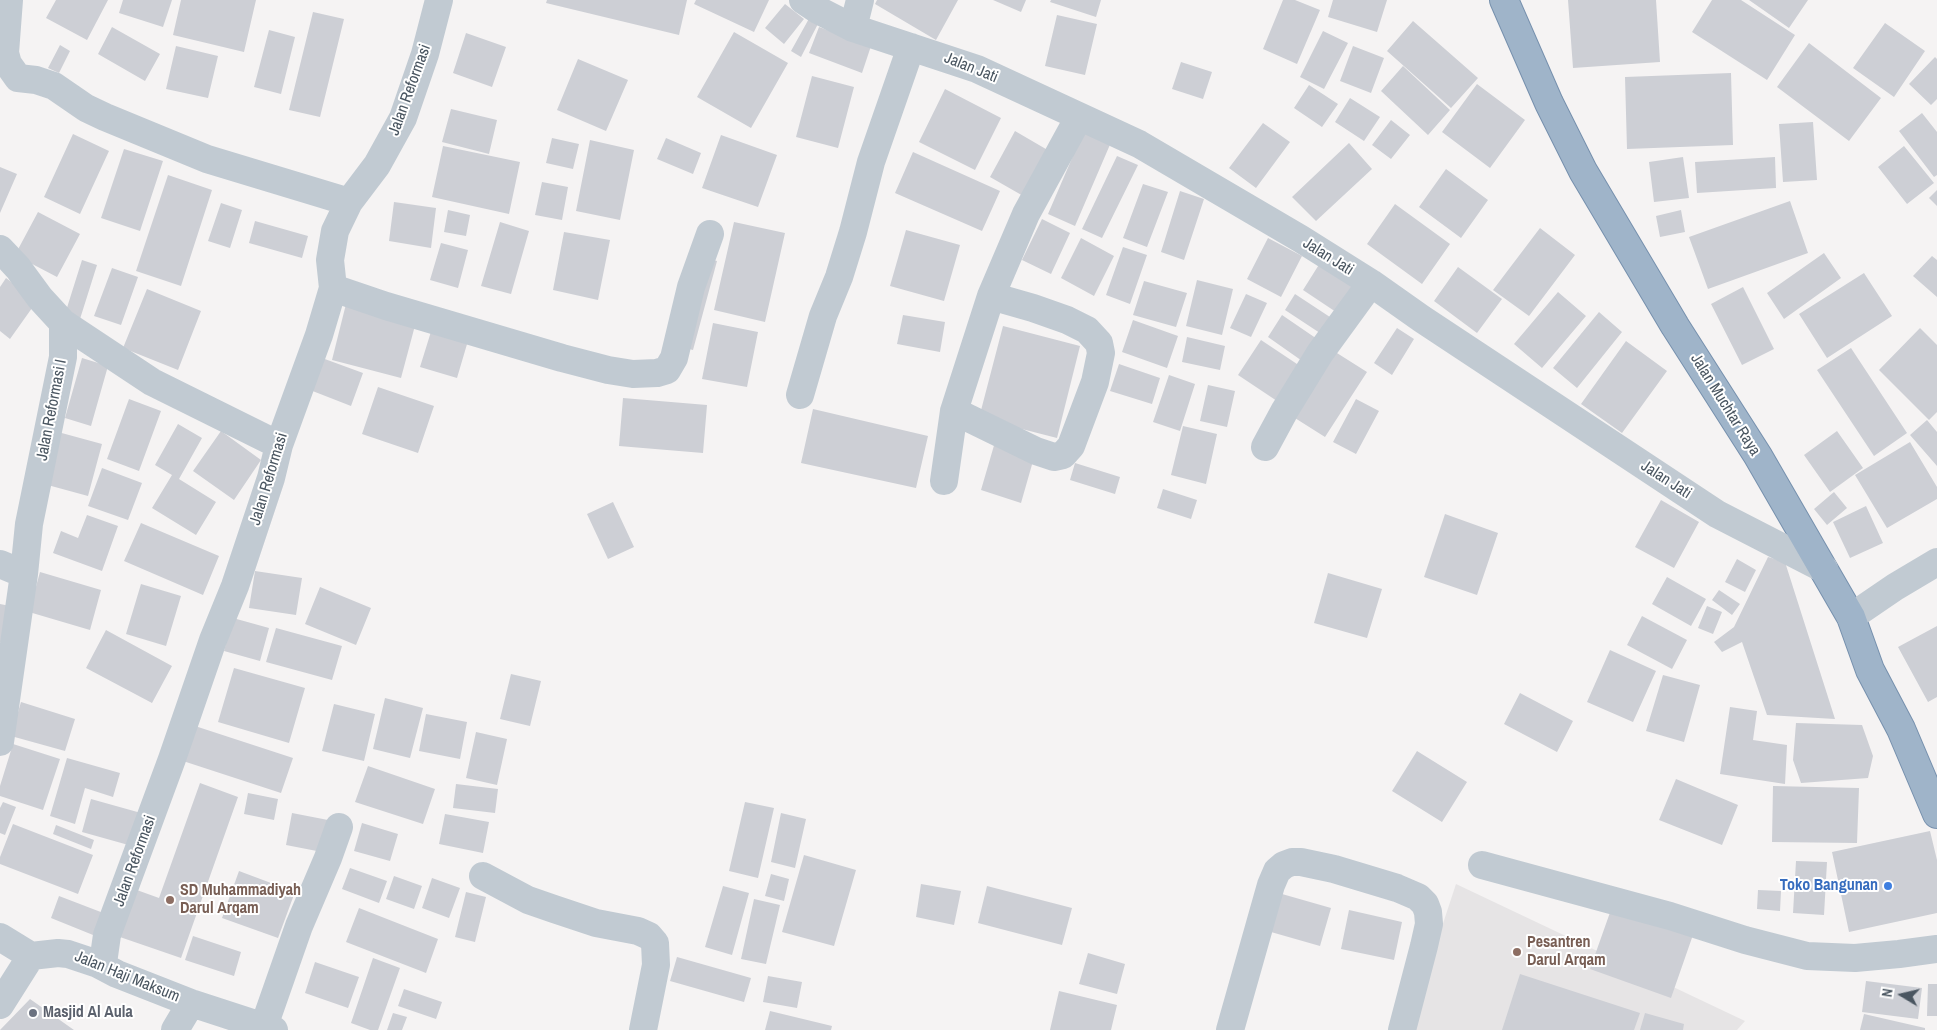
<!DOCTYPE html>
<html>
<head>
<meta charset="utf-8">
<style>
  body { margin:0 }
  #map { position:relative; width:1937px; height:1030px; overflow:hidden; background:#f5f3f3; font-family:"Archivo Narrow",sans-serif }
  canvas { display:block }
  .north { position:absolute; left:1877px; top:970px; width:50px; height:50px; -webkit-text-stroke:4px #fff; paint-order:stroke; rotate:279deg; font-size:14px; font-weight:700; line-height:20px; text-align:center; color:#4a5661 }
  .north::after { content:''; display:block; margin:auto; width:18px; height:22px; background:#4a5661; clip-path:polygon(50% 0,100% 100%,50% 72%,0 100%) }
</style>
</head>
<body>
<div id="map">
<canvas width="1937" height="1030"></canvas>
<div class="north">N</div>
</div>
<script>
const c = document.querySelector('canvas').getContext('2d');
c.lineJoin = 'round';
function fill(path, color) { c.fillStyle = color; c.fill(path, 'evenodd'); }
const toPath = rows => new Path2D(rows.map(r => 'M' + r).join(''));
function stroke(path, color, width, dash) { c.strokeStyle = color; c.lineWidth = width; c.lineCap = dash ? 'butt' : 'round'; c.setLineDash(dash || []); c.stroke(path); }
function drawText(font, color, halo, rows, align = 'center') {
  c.font = font + ' "Archivo Narrow",sans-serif'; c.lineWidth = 4; c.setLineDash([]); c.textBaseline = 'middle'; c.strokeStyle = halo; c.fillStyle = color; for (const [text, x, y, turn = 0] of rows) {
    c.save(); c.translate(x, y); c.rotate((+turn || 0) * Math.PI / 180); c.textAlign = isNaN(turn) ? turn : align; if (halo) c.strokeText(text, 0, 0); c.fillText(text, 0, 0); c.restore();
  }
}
fill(toPath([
  [1456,884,1745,1021,1737,1030,1408,1030]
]), '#e6e4e5');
fill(toPath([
  [56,0,108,0,87,40,46,18],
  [123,0,172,0,163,27,119,13],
  [181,0,256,0,244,52,173,35],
  [547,0,687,0,679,35,546,3],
  [696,0,769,0,754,32,694,4],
  [877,0,958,0,936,40,875,4],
  [993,0,1026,0,1021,12],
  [1051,0,1101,0,1096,17,1050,2],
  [1283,0,1295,0,1320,10,1297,64,1263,49],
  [1333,0,1387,0,1377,32,1328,17],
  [1568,0,1656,0,1660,62,1573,68],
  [1712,0,1741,0,1795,35,1767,80,1692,32],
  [1749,0,1808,0,1789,28],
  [785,4,804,19,784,44,765,28],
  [313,12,344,19,320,117,289,110],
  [811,15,820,20,801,57,791,51],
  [1057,15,1097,24,1085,75,1045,66],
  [1413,21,1478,78,1451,108,1387,51],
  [1885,23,1925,51,1894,97,1853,68],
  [112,27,160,54,145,81,98,54],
  [819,27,871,46,862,73,809,53],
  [269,30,295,37,281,94,254,87],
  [1323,31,1348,43,1324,89,1300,77],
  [734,32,788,63,751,128,697,97],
  [466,33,506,47,492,87,453,73],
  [1809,43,1881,98,1849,141,1777,87],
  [60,45,70,51,59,73,48,68],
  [176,46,218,56,208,98,166,89],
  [1353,46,1384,58,1371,93,1340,81],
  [1935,57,1937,59,1937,99,1931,105,1909,84],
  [578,59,628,80,606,131,557,110],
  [1181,62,1212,72,1203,99,1172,89],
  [1403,66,1450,110,1428,135,1381,91],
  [1731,73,1733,145,1627,149,1625,77],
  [812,76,854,87,838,148,796,137],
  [1477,84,1525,120,1490,168,1442,132],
  [1309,85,1338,104,1322,127,1294,108],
  [945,89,1001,118,975,170,919,142],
  [1350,98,1380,117,1364,141,1335,122],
  [451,109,497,120,489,154,442,142],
  [1922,113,1937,132,1937,175,1934,177,1899,131],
  [1391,120,1410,135,1391,159,1372,145],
  [1813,122,1817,180,1783,182,1779,124],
  [1263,123,1290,142,1256,188,1229,168],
  [1085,128,1112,140,1075,226,1048,214],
  [1015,131,1051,152,1025,197,990,177],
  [73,134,109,151,80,214,44,197],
  [721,135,777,155,758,207,702,188],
  [552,138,579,144,573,169,546,163],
  [666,138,701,153,693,174,657,159],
  [590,140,634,150,620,220,576,211],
  [1349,143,1372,169,1316,221,1292,197],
  [443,146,520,162,509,214,432,197],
  [1904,146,1934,183,1907,204,1878,167],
  [124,149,163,161,140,231,101,218],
  [913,152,1000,191,982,231,895,193],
  [1117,156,1138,165,1102,238,1082,229],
  [1683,157,1689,198,1654,202,1649,162],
  [1775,157,1776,188,1697,193,1695,162],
  [0,167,17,174,0,213],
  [1446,169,1488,200,1461,238,1419,207],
  [168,175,212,190,181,286,136,271],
  [542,182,568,187,562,220,535,215],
  [1143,184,1168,192,1147,247,1123,238],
  [1937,190,1937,206,1929,198],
  [1180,191,1204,199,1184,260,1161,252],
  [1790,201,1808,253,1708,289,1689,237],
  [394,202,436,208,431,248,389,241],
  [221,203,242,210,230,248,208,241],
  [1395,204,1450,244,1422,284,1367,244],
  [448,210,470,215,466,236,444,232],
  [1681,210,1685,232,1660,237,1656,216],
  [38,212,80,234,57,277,15,255],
  [1042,219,1070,233,1051,274,1022,260],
  [255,221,308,236,302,258,249,243],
  [500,222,529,231,511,294,481,286],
  [734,222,785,233,765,322,714,310],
  [1540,228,1575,255,1529,316,1493,290],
  [906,230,960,245,944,301,890,286],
  [564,232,610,240,598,300,553,290],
  [1081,238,1114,256,1094,296,1061,278],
  [1268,238,1302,256,1281,297,1247,279],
  [441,243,468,250,458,288,430,280],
  [1123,247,1147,255,1130,304,1106,295],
  [1824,253,1841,278,1784,319,1767,293],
  [1932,256,1937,260,1937,297,1913,276],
  [705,258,717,261,693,350,681,347],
  [82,260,97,265,80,319,65,314],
  [1320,263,1356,287,1339,314,1303,290],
  [1458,267,1502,299,1477,333,1434,301],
  [112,268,138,277,121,325,94,316],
  [1864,273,1892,316,1827,358,1799,314],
  [6,278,37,301,10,339,0,331,0,287],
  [1197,280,1233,289,1222,335,1186,326],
  [1144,281,1187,293,1176,327,1133,315],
  [1743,287,1774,349,1742,365,1711,304],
  [147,289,201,311,178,370,123,348],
  [1558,292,1586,316,1542,368,1514,344],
  [1246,294,1267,303,1251,337,1230,328],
  [1295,294,1336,321,1326,337,1285,310],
  [347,300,417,318,401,378,332,360],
  [1599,312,1622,332,1577,388,1553,368],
  [903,315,945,322,940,352,897,344],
  [1282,315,1320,341,1305,363,1268,337],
  [1133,320,1178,336,1167,368,1122,352],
  [434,322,470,334,457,378,420,367],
  [713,323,758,332,747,387,702,379],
  [1003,326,1080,346,1057,438,979,418],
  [1397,328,1414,339,1392,375,1374,363],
  [1920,328,1937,345,1937,412,1929,420,1879,370],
  [1187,337,1225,346,1220,370,1182,362],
  [1261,340,1300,366,1277,401,1238,375],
  [1626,341,1667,371,1622,433,1581,404],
  [1329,348,1367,372,1325,437,1287,413],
  [1851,348,1907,433,1874,456,1817,370],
  [82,358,108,366,91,426,65,418],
  [322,358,363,373,351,406,310,390],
  [1119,364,1160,378,1152,404,1110,391],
  [1169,375,1195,384,1180,431,1153,422],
  [1208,385,1235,391,1227,427,1200,421],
  [378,387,434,406,418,453,362,434],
  [623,398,707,405,703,453,619,446],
  [129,399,161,411,139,471,107,459],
  [1356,399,1379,411,1356,454,1333,442],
  [813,409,928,436,916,488,801,463],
  [1927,420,1937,432,1937,466,1910,435],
  [178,424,202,438,179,479,216,502,196,535,152,508,172,475,155,465],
  [1183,426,1217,434,1206,484,1171,475],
  [221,431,261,460,234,500,193,471],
  [1837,431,1863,468,1830,492,1804,455],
  [58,432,102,444,88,496,44,484],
  [995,442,1035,454,1021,503,981,490],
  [1910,442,1937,487,1937,499,1887,528,1855,475],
  [1075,463,1120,477,1115,494,1070,480],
  [102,468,142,483,128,520,88,506],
  [1163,489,1197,500,1191,519,1157,508],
  [1834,492,1847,508,1827,525,1814,509],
  [1661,500,1699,522,1674,568,1635,547],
  [613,502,634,547,608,559,587,514],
  [1866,506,1883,543,1850,558,1833,522],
  [1445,514,1498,533,1477,595,1424,577],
  [87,515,118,526,102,571,53,553,61,531,78,538],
  [141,523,219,556,203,595,124,561],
  [1768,557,1785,562,1835,719,1767,715,1742,642,1722,652,1714,642,1734,627],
  [1737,559,1756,570,1745,592,1725,582],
  [255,571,302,578,296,615,249,608],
  [40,572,101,590,90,630,29,612],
  [1328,573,1382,589,1367,638,1314,623],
  [1667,577,1706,599,1691,626,1652,604],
  [141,584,181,596,166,646,126,634],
  [320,587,371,608,356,645,305,624],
  [1719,590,1740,604,1732,615,1712,600],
  [0,604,10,606,1,642,0,642],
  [1707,606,1722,612,1713,634,1698,628],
  [1642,616,1687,640,1672,669,1627,645],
  [233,618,269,628,260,661,224,651],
  [1937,626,1937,697,1928,702,1898,647],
  [276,628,342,646,332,680,266,662],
  [106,630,172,666,152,703,86,668],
  [1610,650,1656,671,1633,722,1587,702],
  [234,668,305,688,289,743,218,722],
  [511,674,541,681,530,726,500,719],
  [1663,675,1700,685,1684,742,1646,731],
  [1520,693,1573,721,1557,752,1504,724],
  [385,698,423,708,410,758,373,749],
  [21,702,75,719,65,751,11,736],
  [334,704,375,714,364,761,322,751],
  [1730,707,1757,711,1753,740,1787,745,1785,784,1720,774],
  [426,714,467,722,460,759,419,751],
  [1796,723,1862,725,1873,756,1868,778,1801,783,1793,760],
  [195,726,293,758,281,793,183,761],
  [476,732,507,739,497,785,466,778],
  [13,744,60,759,43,810,0,796,0,786],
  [1417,751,1467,782,1442,822,1392,791],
  [67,758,120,773,113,797,85,788,75,824,50,816],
  [368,766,435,789,423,824,355,802],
  [1676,779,1738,805,1722,845,1659,820],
  [200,783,238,797,181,958,117,936,134,889,159,898],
  [456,784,498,789,495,813,453,808],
  [1773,786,1859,788,1857,843,1772,842],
  [248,793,278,799,274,820,244,814],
  [91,799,141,813,132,846,82,832],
  [3,802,16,807,5,835,0,833,0,808],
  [745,802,774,808,758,878,729,871],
  [292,813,328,820,322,852,286,845],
  [781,813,806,819,795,868,771,862],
  [445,814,489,822,483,853,439,844],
  [362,823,398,834,390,861,354,851],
  [13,824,93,855,78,894,0,864,0,857],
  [56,825,94,840,91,849,53,834],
  [1930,831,1937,860,1937,913,1849,932,1832,852],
  [804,855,856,870,834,946,782,932],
  [1796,861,1827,862,1824,915,1793,913],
  [350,868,387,881,379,903,342,889],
  [239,871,295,892,278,938,222,918],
  [771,874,789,879,784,901,765,896],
  [394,876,422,886,414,909,386,899],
  [432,878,460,888,449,918,422,908],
  [921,884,961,891,954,925,916,917],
  [723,886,749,893,732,955,705,947],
  [987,886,1072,908,1062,945,978,923],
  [1758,890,1781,891,1780,911,1757,909],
  [466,892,486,897,475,942,455,937],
  [1275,892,1331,908,1320,946,1264,930],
  [59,896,106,914,98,937,51,918],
  [754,899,780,905,766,964,741,959],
  [1613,904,1694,932,1671,998,1590,969],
  [359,908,438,939,426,973,346,942],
  [1349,910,1402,922,1394,960,1341,949],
  [193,936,241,952,234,976,185,960],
  [1088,953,1125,964,1117,994,1079,984],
  [677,957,751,978,744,1002,670,981],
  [373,958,400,968,378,1030,370,1030,351,1023],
  [315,962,359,977,348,1008,305,993],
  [1520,974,1640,1013,1634,1030,1502,1030],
  [768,976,802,982,797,1008,763,1002],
  [1866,981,1922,988,1918,1019,1862,1012],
  [1928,984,1937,984,1937,1016,1927,1016],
  [404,989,442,1002,436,1019,398,1006],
  [1059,991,1117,1005,1111,1030,1050,1030],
  [30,999,74,1030,0,1030],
  [770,1011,832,1026,831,1030,765,1030],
  [393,1013,407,1017,402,1030,387,1030],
  [1645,1013,1684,1024,1683,1030,1640,1030],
  [1864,1014,1925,1028,1925,1030,1860,1030]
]), '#cdcfd5');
const trunk = toPath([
  [1504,0,1549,103,1583,171,1675,326,1758,456,1851,617,1870,670,1901,729,1937,814]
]);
stroke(trunk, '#7690ad', 30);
stroke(toPath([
  [9,0,5,53,8,64,18,78,36,80,54,86,86,108,105,117,207,159,349,202],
  [803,0,818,10,853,28,977,69,1139,144,1301,239,1371,283,1422,319,1717,514,1824,569],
  [853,28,860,0],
  [0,249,18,268,40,298,63,323],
  [333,288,386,306,562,358,608,370,633,374,657,373,667,370,674,358,691,287,710,234],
  [800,395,823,316,839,277,853,232,871,162,911,47],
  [954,411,1036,451,1054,457,1063,455,1071,446,1095,382,1101,353,1099,343,1087,330,1067,320,1033,308,991,296],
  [1265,447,1285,410,1320,353,1371,283],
  [944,481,954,411,991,296,1026,214,1079,117],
  [0,564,24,574],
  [1851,617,1895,587,1937,562],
  [0,742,24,574,29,524,63,357,63,323,152,382,279,445],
  [1482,865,1670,916,1745,940,1807,956,1855,958,1899,954,1937,949],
  [483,876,528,900,554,909,596,923,638,931,649,936,655,943,656,965,643,1030],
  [0,937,31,956],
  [98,964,104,956,107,935,172,759,213,640,235,586,271,478,279,445,319,335,333,288,330,260,335,231,349,202,377,165,403,118,425,54,439,0],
  [0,1005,31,956,58,953,68,954,98,964,117,974,191,1003,274,1030],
  [264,1026,299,926,328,858,339,827],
  [175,1030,191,1003],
  [1230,1030,1271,885,1277,871,1284,865,1292,862,1301,862,1334,869,1397,888,1418,897,1425,904,1428,912,1429,924,1424,946,1402,1030]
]), '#c1cad2', 28);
stroke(trunk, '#9fb4c9', 28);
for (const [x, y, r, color] of [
  [1888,886,5,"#3f7fe0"],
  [170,900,5,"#8d6e63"],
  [1517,952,5,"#8d6e63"],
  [33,1013,5,"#6b7280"]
]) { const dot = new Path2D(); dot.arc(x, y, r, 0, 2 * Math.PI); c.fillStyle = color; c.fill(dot); stroke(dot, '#fff', 2); }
drawText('16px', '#4a5661', '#fff', [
  ["Jalan Jati",971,68,22],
  ["Jalan Reformasi",410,90,-70],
  ["Jalan Jati",1328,257,32],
  ["Jalan Muchtar Raya",1725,405,58],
  ["Jalan Reformasi I",52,410,-79],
  ["Jalan Reformasi",269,479,-73],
  ["Jalan Jati",1666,480,33],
  ["Jalan Reformasi",135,861,-70],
  ["Jalan Haji Maksum",127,977,22]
]);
drawText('bold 16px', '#366cbe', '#fff', [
  ["Toko Bangunan",1878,886]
], 'right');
drawText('bold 16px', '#785e54', '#fff', [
  ["SD Muhammadiyah",180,891],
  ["Darul Arqam",180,909],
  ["Pesantren",1527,943],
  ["Darul Arqam",1527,961]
], 'left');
drawText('bold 16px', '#5b616d', '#fff', [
  ["Masjid Al Aula",43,1013]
], 'left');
</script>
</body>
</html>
